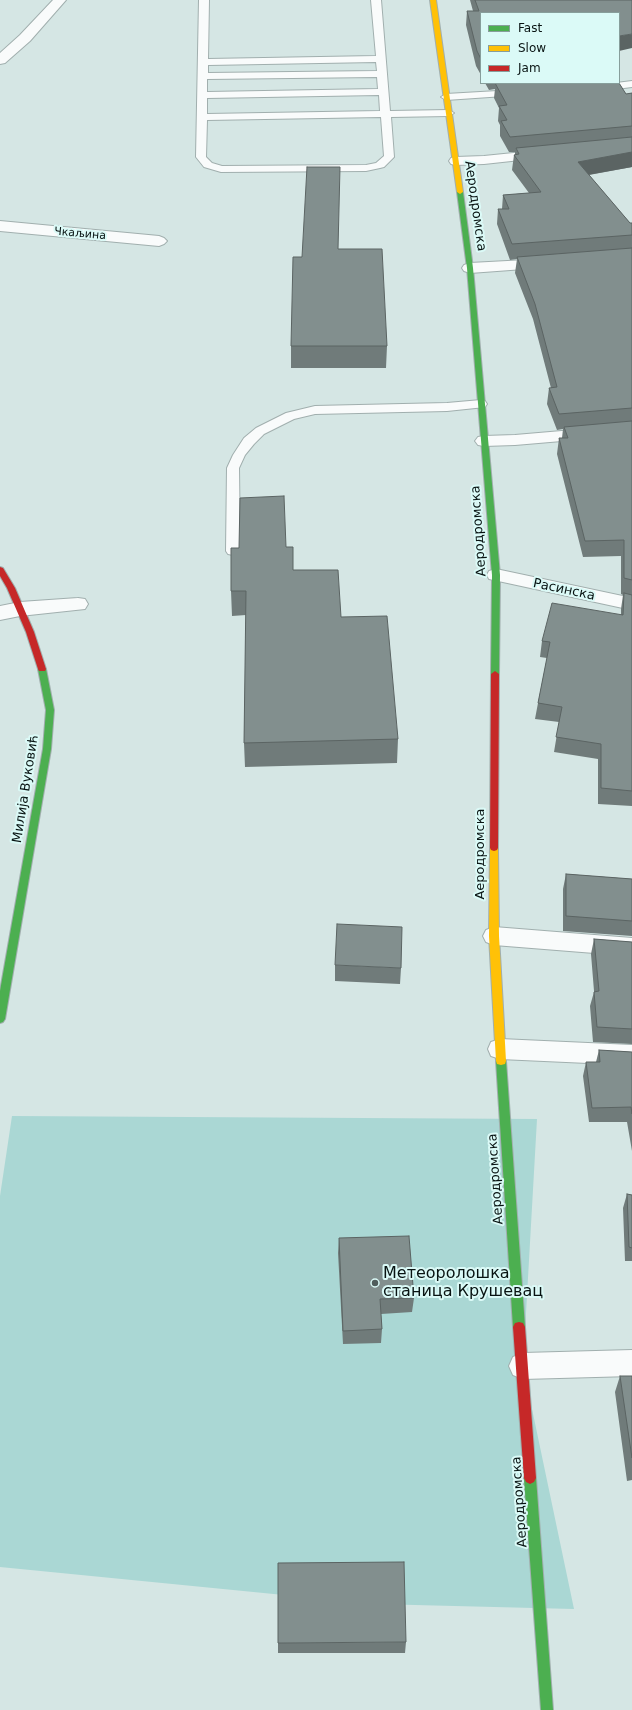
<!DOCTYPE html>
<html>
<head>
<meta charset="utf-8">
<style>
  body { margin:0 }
  #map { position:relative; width:632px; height:1710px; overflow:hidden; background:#d5e6e4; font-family:"DejaVu Sans",sans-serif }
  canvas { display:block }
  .legend { position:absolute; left:480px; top:12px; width:140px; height:72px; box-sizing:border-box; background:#dbfaf7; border:1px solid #879e9b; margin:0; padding:5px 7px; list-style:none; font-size:12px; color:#081312 }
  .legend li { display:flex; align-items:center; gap:8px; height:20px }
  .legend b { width:20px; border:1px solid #879e9b }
</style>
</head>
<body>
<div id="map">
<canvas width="632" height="1710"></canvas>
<ul class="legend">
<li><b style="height:5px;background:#4caf50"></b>Fast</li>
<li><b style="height:5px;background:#ffc107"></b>Slow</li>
<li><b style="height:5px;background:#c62828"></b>Jam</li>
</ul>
</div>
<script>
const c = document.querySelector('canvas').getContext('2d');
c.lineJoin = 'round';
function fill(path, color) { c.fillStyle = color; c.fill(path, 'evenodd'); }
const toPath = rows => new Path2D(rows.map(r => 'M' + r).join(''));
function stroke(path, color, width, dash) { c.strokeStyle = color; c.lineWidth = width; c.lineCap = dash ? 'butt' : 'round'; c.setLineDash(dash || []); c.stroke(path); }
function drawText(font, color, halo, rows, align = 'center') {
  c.font = font + ' "DejaVu Sans",sans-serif'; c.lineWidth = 4; c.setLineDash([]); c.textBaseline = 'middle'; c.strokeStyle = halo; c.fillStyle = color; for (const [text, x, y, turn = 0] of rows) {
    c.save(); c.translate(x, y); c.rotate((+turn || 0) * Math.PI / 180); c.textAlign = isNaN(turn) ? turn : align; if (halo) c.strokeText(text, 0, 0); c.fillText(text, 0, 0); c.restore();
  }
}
fill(toPath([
  [12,1116,537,1119,523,1366,574,1609,375,1604,0,1567,0,1196]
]), '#aad7d4');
const lane = toPath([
  [199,0,209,0,208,59,376,56,371,0,381,0,390,111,449,110,454,113,449,116,391,117,394,157,384,167,380,168,366,171,221,172,204,167,196,157,199,0],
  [376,62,377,71,208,73,208,65,376,62],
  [377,77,378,89,207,92,207,79,377,77],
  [379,95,380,111,207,114,207,98,379,95],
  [381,117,384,156,376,163,366,165,222,166,212,163,206,157,207,120,381,117],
  [632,81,632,87,600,91,595,88,600,85,632,81],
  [515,90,520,93,519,95,446,100,441,97,446,94,515,90],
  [481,400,485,401,487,404,485,407,447,411,315,414,294,419,264,434,254,444,245,455,239,468,240,551,238,554,233,555,228,554,226,551,227,468,233,455,244,438,256,428,286,413,315,406,447,403,481,400]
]);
const street = toPath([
  [53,0,66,0,30,41,5,63,0,64,0,53,20,35,53,0],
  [543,150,548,151,550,154,548,157,484,164,456,165,451,164,449,161,451,158,456,157,484,156,543,150],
  [0,221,159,236,164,238,167,241,164,244,159,246,0,231,0,221],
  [545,259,551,261,553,264,551,267,470,273,464,271,462,268,464,265,470,263,545,259],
  [632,425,632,435,515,445,484,446,478,445,475,441,478,437,484,436,515,435,632,425],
  [496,569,632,598,632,610,489,579,487,575,489,571,496,569],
  [78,598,85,599,88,604,85,609,20,616,0,620,0,606,20,602,78,598],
  [494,927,632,938,632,956,494,945,486,942,483,936,486,930,494,927],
  [500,1039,632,1045,632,1065,500,1059,491,1056,488,1049,491,1042,500,1039],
  [632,1350,632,1376,523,1379,513,1375,509,1366,513,1357,523,1353,632,1350]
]);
const fast = toPath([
  [460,190,463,192,473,268,500,575,499,674,495,677,491,674,492,575,467,268,457,192,460,190],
  [42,666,46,669,54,710,51,749,5,1019,3,1022,0,1023,0,991,43,749,46,710,38,669,42,666],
  [501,1057,505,1058,506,1061,525,1327,523,1331,519,1332,515,1331,513,1327,496,1061,497,1058,501,1057],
  [530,1472,534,1474,536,1478,553,1710,541,1710,524,1478,526,1474,530,1472]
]);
const slow = toPath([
  [430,0,436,0,463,192,460,194,457,192,430,0],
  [494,845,497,846,498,848,499,936,506,1061,505,1064,501,1065,497,1064,496,1061,489,936,490,848,491,846,494,845]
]);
const jam = toPath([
  [0,567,3,568,15,588,34,632,46,669,45,671,39,671,38,669,26,632,7,588,0,576,0,567],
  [495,671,499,674,498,848,497,850,494,851,491,850,490,848,491,674,495,671],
  [519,1322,523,1323,525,1327,536,1478,534,1482,530,1484,526,1482,524,1478,513,1327,515,1323,519,1322]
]);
stroke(lane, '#a1afae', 2);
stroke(street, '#a1afae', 2);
stroke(fast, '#a1afae', 2);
stroke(slow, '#a1afae', 2);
stroke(jam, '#a1afae', 2);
fill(lane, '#f9fbfb');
fill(street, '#f9fbfb');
fill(fast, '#4caf50');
fill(slow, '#ffc107');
fill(jam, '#c62828');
fill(toPath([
  [470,0,632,0,481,13,481,75,476,66,466,25,467,11,473,11],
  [485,83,619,83,626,94,632,93,632,167,589,175,630,223,632,223,632,806,598,804,598,759,554,752,559,722,535,719,538,703,547,658,540,657,542,641,621,615,621,609,623,595,621,594,621,556,583,557,557,454,559,438,562,438,563,429,557,430,547,404,549,388,551,388,533,319,515,273,517,259,510,260,497,224,498,209,502,209,503,195,529,193,512,170,514,155,515,155,515,152,509,152,500,136,500,125,498,121,499,108,494,98,495,89,489,90],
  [339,249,387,346,386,368,291,368,291,346,302,257],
  [286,547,293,570,341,617,398,739,397,763,245,767,244,743,246,615,232,616,231,591],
  [566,874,632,879,632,936,563,931,563,889],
  [594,939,632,942,632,1044,593,1042,590,1006,594,992,594,991,591,954],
  [335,965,401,968,400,984,335,981],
  [599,1050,632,1052,632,1151,627,1122,589,1122,583,1076,586,1062,596,1062],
  [627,1194,632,1195,632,1261,625,1261,623,1208],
  [339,1238,414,1298,412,1312,381,1314,382,1329,381,1343,343,1344,338,1253],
  [620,1376,632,1376,632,1480,627,1481,615,1392],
  [406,1642,405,1653,278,1653,278,1643]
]), '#707b7a');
fill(toPath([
  [632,34,632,48,619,51,619,36],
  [632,152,632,167,576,177,578,162]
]), '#5b6463');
const building = toPath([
  [475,0,632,0,632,34,619,36,619,13,481,13,481,59,477,51,467,11,479,11,475,0],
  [495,83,619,83,626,94,632,93,632,126,510,137,501,121,507,120,499,106,507,105,495,83],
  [632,137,632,152,578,162,630,223,632,223,632,235,512,244,498,209,509,209,503,195,541,192,514,155,519,154,516,148,632,137],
  [307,167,340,167,338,249,382,249,387,346,291,346,293,257,302,257,307,167],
  [632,248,632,408,559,414,549,388,557,387,535,304,517,257,632,248],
  [632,421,632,580,624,578,624,540,585,541,559,438,568,438,564,427,632,421],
  [284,496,286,547,293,547,293,570,338,570,341,617,387,616,398,739,244,743,246,591,231,591,231,548,239,548,240,498,284,496],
  [624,593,632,595,632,791,601,788,601,744,556,737,562,707,538,703,550,642,542,641,552,603,623,615,624,593],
  [566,874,632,879,632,921,566,916,566,874],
  [337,924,402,927,401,968,335,965,337,924],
  [594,939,632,942,632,1029,597,1027,594,992,599,991,594,939],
  [599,1050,632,1052,632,1114,631,1107,592,1108,586,1062,600,1062,599,1050],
  [627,1194,632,1195,632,1248,629,1247,627,1194],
  [409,1236,414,1298,380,1299,382,1329,343,1331,339,1238,409,1236],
  [620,1376,632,1376,632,1458,620,1376],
  [404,1562,406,1642,278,1643,278,1563,404,1562]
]);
fill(building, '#828f8e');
stroke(building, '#5b6463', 1);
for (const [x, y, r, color] of [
  [375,1283,4,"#505d5c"]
]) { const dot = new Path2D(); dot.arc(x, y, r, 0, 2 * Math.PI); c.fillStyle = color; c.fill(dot); stroke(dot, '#dbfaf7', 1.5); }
drawText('11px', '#081312', '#dbfaf7', [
  ["Чкаљина",80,234,5]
]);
drawText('13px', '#081312', '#dbfaf7', [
  ["Аеродромска",475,206,82],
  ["Аеродромска",479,531,-94],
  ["Расинска",564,590,12],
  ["Милија Вуковић",26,789,-81],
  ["Аеродромска",481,854,-90],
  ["Аеродромска",496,1179,-94],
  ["Аеродромска",520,1502,-94]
]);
drawText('16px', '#081312', '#dbfaf7', [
  ["Метеоролошка",383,1274],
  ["станица Крушевац",383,1292]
], 'left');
</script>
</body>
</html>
